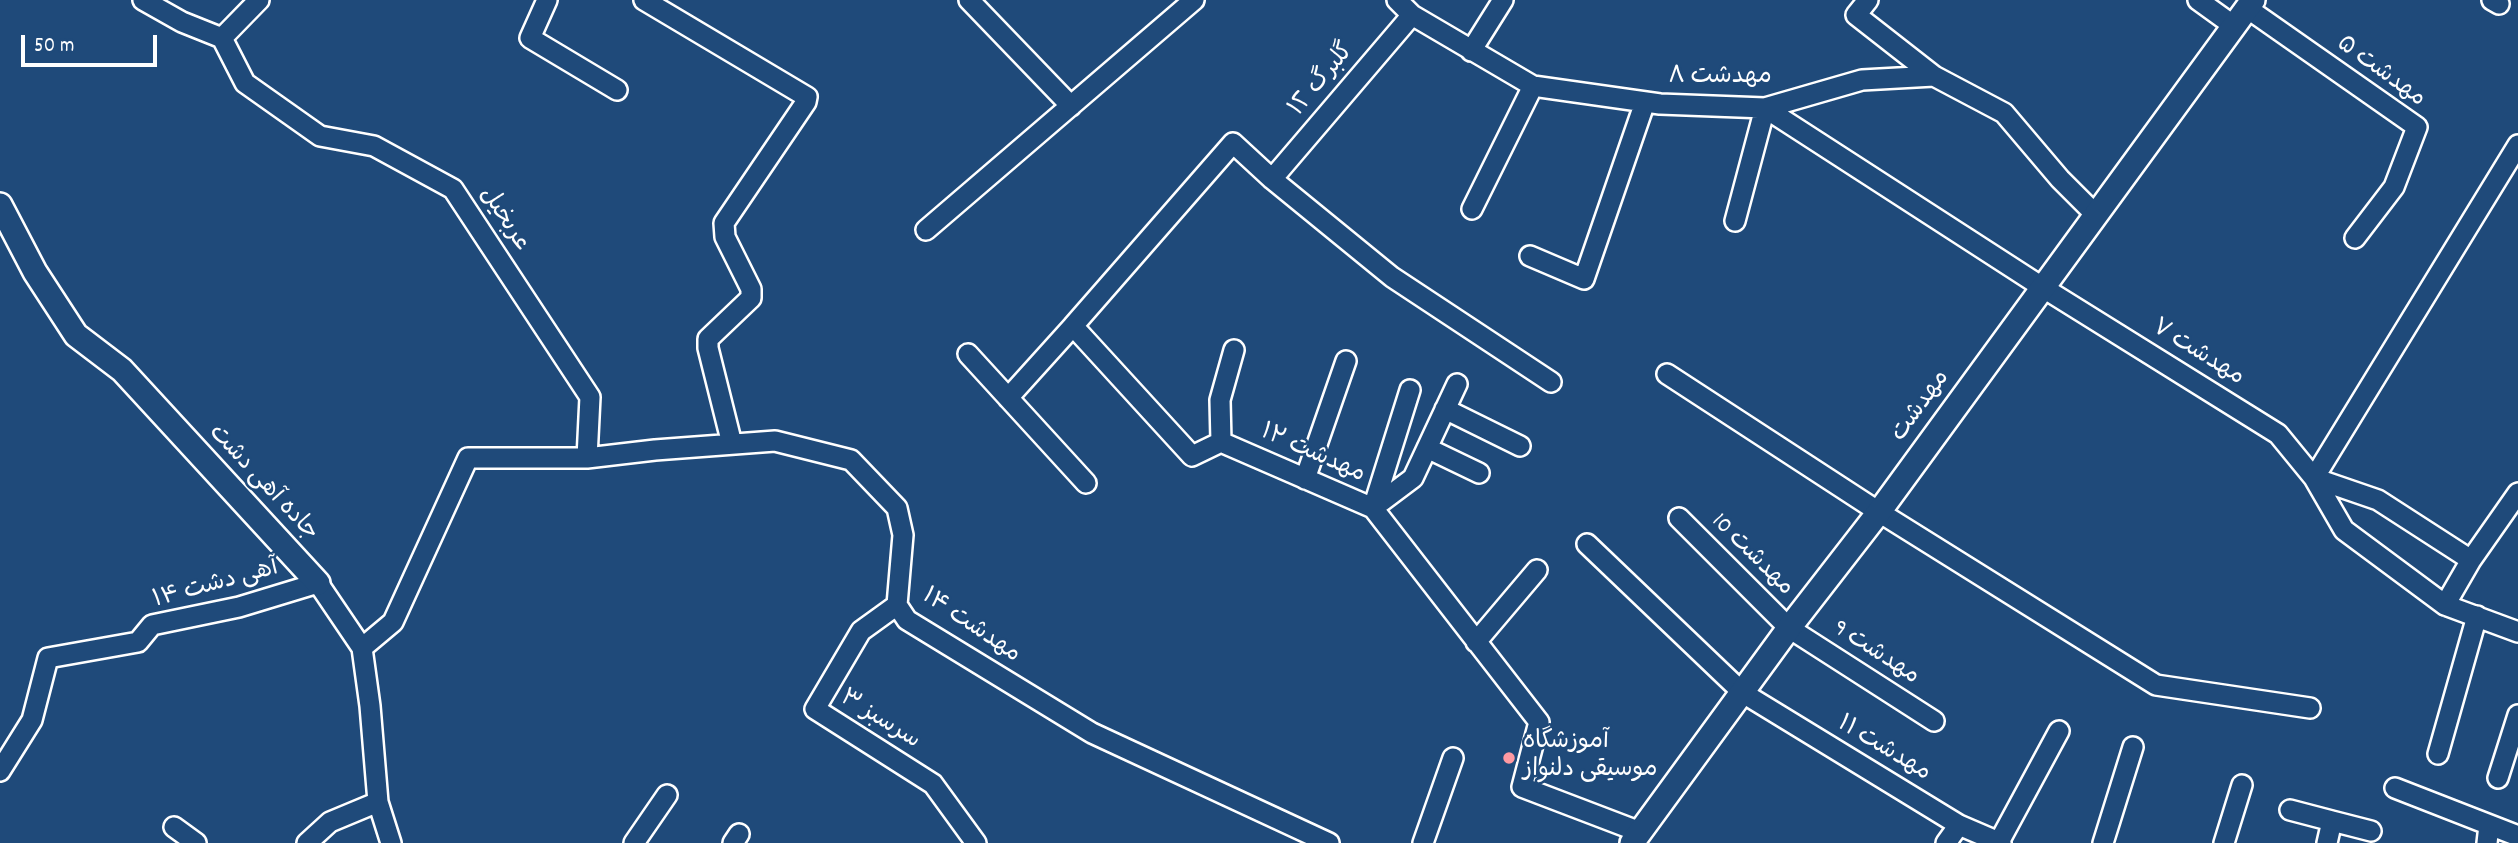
<!DOCTYPE html>
<html>
<head>
<meta charset="utf-8">
<style>
  body { margin:0 }
  #map { position:relative; width:2518px; height:843px; overflow:hidden; background:#1f4a7a; font-family:Dekko,sans-serif }
  canvas { display:block }
  .scale { position:absolute; left:21px; top:35px; width:136px; height:32px; box-sizing:border-box; border:4px solid #fff; border-top:0; padding-left:9px; font-size:21px; line-height:24px; white-space:nowrap; color:#fff; -webkit-text-stroke:5px #1f4a7a; paint-order:stroke }
</style>
</head>
<body>
<div id="map">
<canvas width="2518" height="843"></canvas>
<div class="scale">50 m</div>
</div>
<script>
const c = document.querySelector('canvas').getContext('2d');
c.lineJoin = 'round';
const toPath = rows => new Path2D(rows.map(r => 'M' + r).join(''));
function stroke(path, color, width, dash) { c.strokeStyle = color; c.lineWidth = width; c.lineCap = dash ? 'butt' : 'round'; c.setLineDash(dash || []); c.stroke(path); }
function drawText(font, color, halo, rows, align = 'center') {
  c.font = font + ' Dekko,"Playpen Sans Arabic",sans-serif'; c.lineWidth = 5; c.setLineDash([]); c.textBaseline = 'middle'; c.strokeStyle = halo; c.fillStyle = color; for (const [text, x, y, turn = 0] of rows) {
    c.save(); c.translate(x, y); c.rotate((+turn || 0) * Math.PI / 180); c.textAlign = isNaN(turn) ? turn : align; if (halo) c.strokeText(text, 0, 0); c.fillText(text, 0, 0); c.restore();
  }
}
const minor = toPath([
  [143,0,182,22,222,38],
  [547,0,530,38,617,90],
  [644,0,807,97,806,102,724,223,725,237,751,289,751,298,708,339,708,348,732,444],
  [969,0,1071,106],
  [1397,0,1412,15,1533,86,1660,104,1765,108,1862,80,1934,76,2004,113,2060,179,2095,214],
  [1868,0,1856,15,1934,76],
  [2198,0,2234,26],
  [2492,0,2499,4],
  [2247,8,2417,127,2394,187,2355,238],
  [222,38,245,83,320,136,374,146,453,189,590,397,587,458],
  [222,38,259,0],
  [1471,51,1503,0],
  [1272,179,1412,15],
  [1472,209,1533,86],
  [1735,221,1765,108,2042,287,2278,434,2314,478,2344,530,2445,605,2518,632],
  [926,230,1194,0],
  [1530,256,1584,279,1645,102],
  [968,354,1086,483],
  [1667,374,1879,512,2156,685,2310,708],
  [1551,382,1392,277,1272,179,1233,143,1073,326,1192,456,1221,442,1373,508,1539,722,1522,787,1640,832],
  [1008,398,1073,326],
  [1445,409,1520,446],
  [1221,442,1220,400,1234,350],
  [1427,448,1479,473],
  [2314,478,2518,145],
  [2314,478,2378,500,2471,560],
  [1305,479,1346,361],
  [1373,508,1413,478,1457,384],
  [1373,508,1410,390],
  [1679,518,1789,628,1934,721],
  [1587,544,1743,693,1959,825,2001,843],
  [897,605,861,631,815,709,933,784,976,843],
  [2445,605,2471,560,2518,493],
  [1476,642,1537,570],
  [362,648,393,622,468,458,587,458,655,450,775,441,851,460,897,508,903,535,897,605,907,620,1092,733,1329,843],
  [2438,754,2477,616],
  [0,771,32,720,48,658,138,642,152,625,239,607,318,583,362,648,370,706,378,802,391,843],
  [2498,778,2518,715],
  [2395,788,2518,836],
  [2290,810,2332,821,2327,843],
  [2332,821,2371,831],
  [174,827,196,843],
  [1999,842,2059,731],
  [307,843,330,822,378,802],
  [634,843,667,795],
  [733,843,739,834],
  [1423,843,1453,758],
  [1946,843,1959,825],
  [2103,843,2133,747],
  [2224,843,2242,785],
  [2487,843,2489,825]
]);
const tertiary = toPath([
  [0,205,35,272,76,335,122,370,318,583],
  [1632,843,1789,628,1879,512,2253,0]
]);
stroke(minor, '#fff', 24);
stroke(tertiary, '#fff', 28);
stroke(minor, '#1f4a7a', 19);
stroke(tertiary, '#1f4a7a', 23);
for (const [x, y, r, color] of [
  [1509,758,7,"#ff9aa2"]
]) { const dot = new Path2D(); dot.arc(x, y, r, 0, 2 * Math.PI); c.fillStyle = color; c.fill(dot); stroke(dot, '#1f4a7a', 2.5); }
drawText('24px', '#fff', '#1f4a7a', [
  ["مهدشت ۵",2380,73,36],
  ["مهدشت ۸",1720,79],
  ["گلبرگ ١٢",1323,81,-50],
  ["عربخیل",503,220,57],
  ["مهدشت ۷",2197,354,32],
  ["مهدشت",1922,407,-54],
  ["مهدشت ۱۲",1312,455,24],
  ["جاده آهی دشت",262,484,47],
  ["مهدشت 10",1751,556,45],
  ["آهی دشت ۱۴",216,586,-15],
  ["مهدشت ۱۴",970,627,34],
  ["مهدشت 9",1875,654,33],
  ["سرسبز ۳",879,721,32],
  ["مهدشت ۱۱",1883,750,31]
]);
drawText('24px', '#fff', '#1f4a7a', [
  ["آموزشگاه",1523,744],
  ["موسیقی دلنواز",1523,772]
], 'left');
</script>
</body>
</html>
